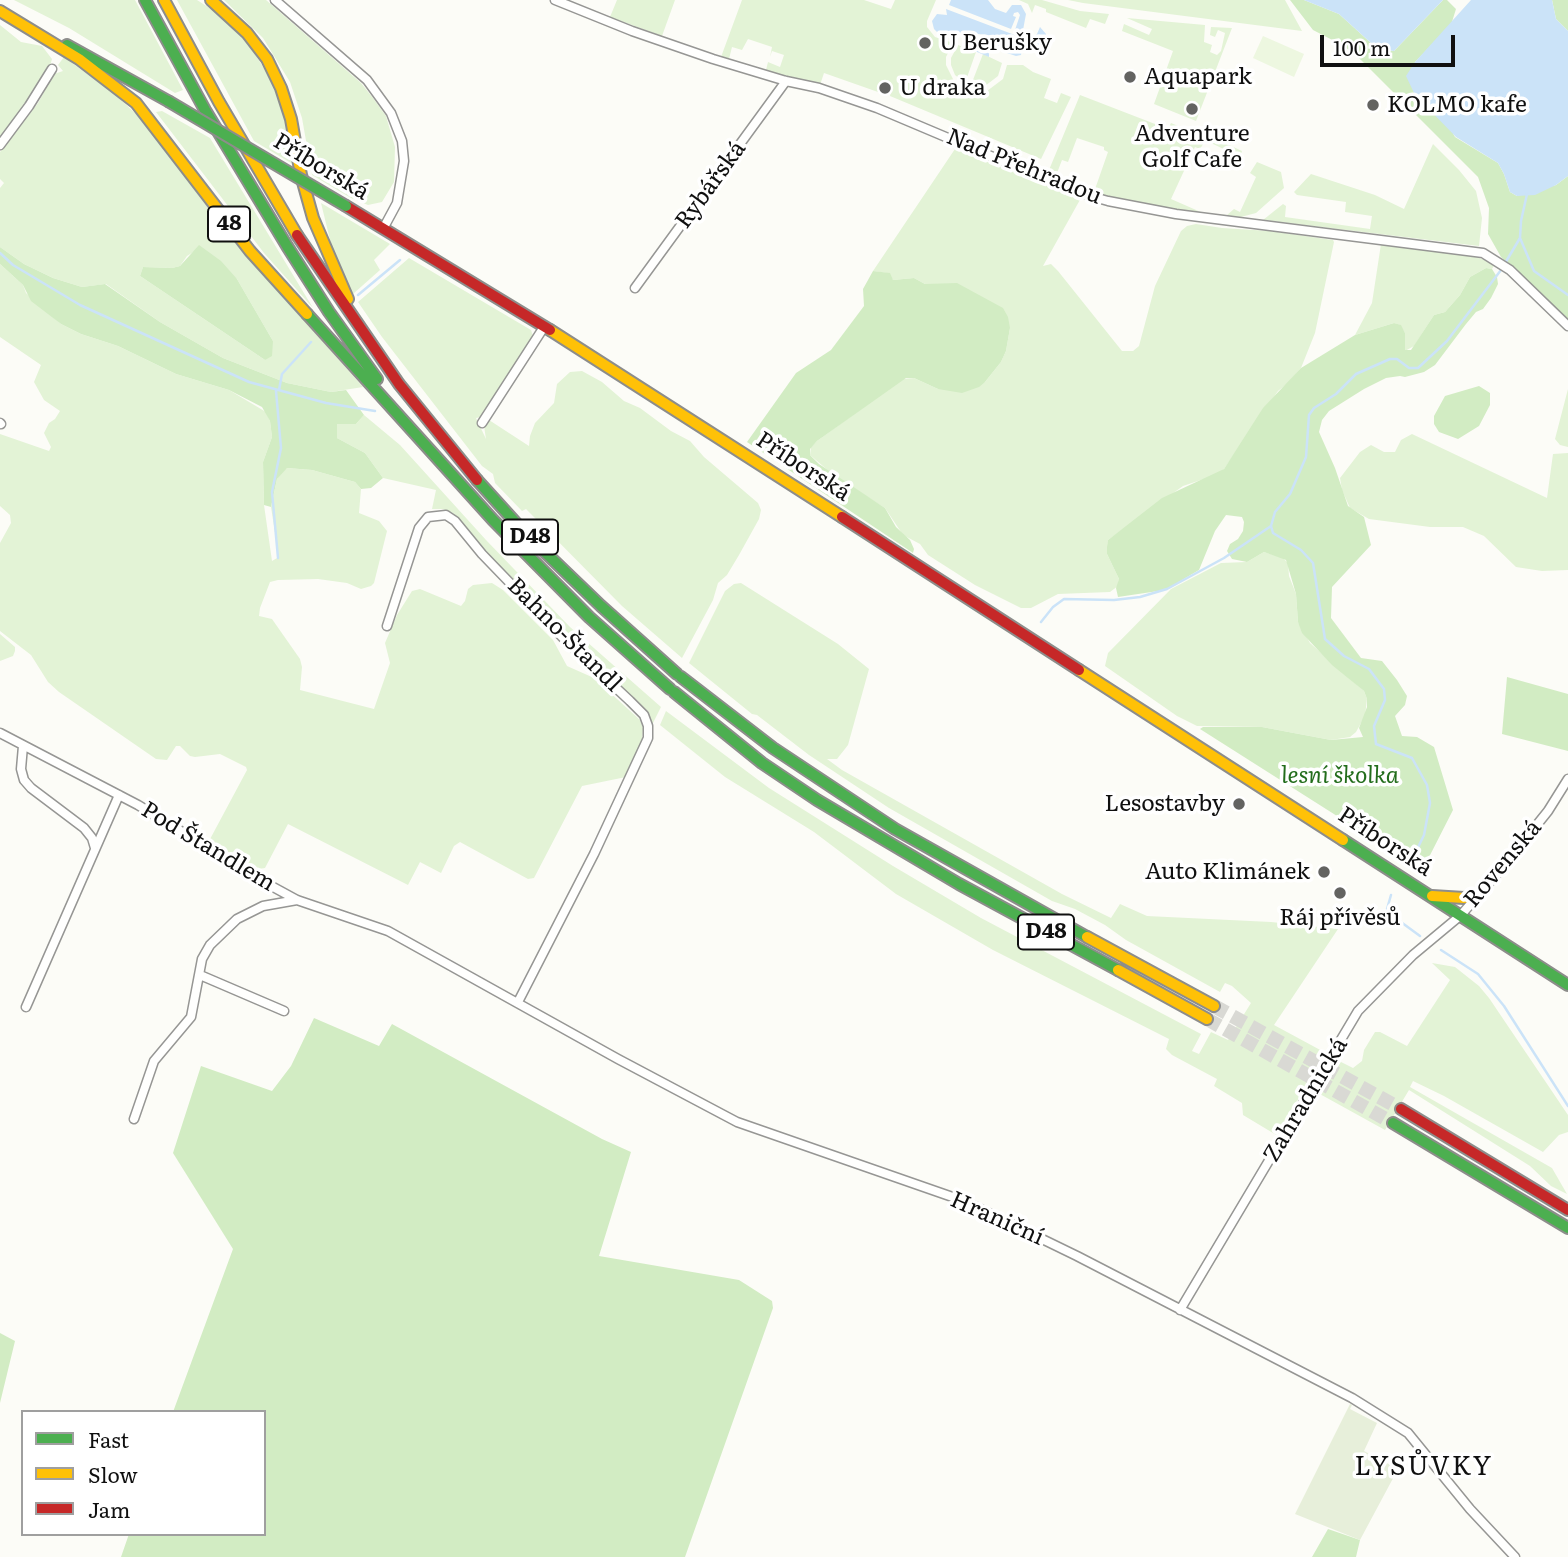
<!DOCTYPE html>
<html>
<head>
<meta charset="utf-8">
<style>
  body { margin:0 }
  #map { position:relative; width:1568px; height:1557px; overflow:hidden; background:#fcfcf7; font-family:Literata,serif }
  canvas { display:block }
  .legend { position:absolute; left:21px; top:1410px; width:245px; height:126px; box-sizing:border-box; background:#fff; border:2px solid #9f9f9f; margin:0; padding:9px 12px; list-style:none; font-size:21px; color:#101010 }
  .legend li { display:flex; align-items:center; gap:14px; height:35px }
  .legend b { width:35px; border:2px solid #9f9f9f }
  .scale { position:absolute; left:1320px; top:35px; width:135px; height:32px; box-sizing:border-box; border:4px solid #101010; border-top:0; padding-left:9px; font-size:21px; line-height:24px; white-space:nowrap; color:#101010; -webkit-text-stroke:5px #fff; paint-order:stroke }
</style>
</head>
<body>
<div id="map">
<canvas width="1568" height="1557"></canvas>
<ul class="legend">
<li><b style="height:9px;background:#4caf50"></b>Fast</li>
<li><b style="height:9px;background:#ffc107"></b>Slow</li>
<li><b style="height:9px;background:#c62828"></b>Jam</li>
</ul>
<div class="scale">100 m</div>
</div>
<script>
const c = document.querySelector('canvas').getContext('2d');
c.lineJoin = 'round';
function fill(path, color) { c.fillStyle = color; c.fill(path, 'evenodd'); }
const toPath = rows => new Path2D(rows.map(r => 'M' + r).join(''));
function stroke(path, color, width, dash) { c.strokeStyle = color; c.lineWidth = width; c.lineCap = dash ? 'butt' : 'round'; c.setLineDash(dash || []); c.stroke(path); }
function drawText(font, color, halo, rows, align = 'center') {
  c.font = font + ' Literata,serif'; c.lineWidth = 7; c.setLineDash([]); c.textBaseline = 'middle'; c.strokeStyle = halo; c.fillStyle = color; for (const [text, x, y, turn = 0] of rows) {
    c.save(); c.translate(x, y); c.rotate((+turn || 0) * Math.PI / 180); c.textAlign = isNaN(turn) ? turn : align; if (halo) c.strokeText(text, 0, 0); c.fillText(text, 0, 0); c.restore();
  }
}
fill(toPath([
  [14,0,135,0,183,90,175,93,69,28],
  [177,0,197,0,214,11,246,40,274,84,288,119,296,166,254,141],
  [224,0,266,0,361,83,373,98,386,116,395,147,394,182,382,202,368,205,351,198,312,175,302,118,290,82,263,38],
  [617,0,675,0,662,36,610,17],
  [742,0,864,0,891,9,895,0,936,0,927,21,927,27,935,37,953,43,946,57,946,65,955,83,973,92,987,91,1003,79,1007,65,1023,65,1033,72,1051,79,1044,98,1057,103,1061,93,1071,97,1041,159,890,96,891,90,881,87,878,92,824,73,819,88,766,70,768,62,780,67,784,55,772,51,770,57,772,47,748,39,742,50,732,47,729,59,721,57],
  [1019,0,1042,0,1080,11,1109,14,1105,24,1090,19,1086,28,1046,12,1046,9,1035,5,1032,13,1028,4],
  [1068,0,1285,0,1302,31,1083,3],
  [1127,18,1205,25,1204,42,1212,45,1210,52,1217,55,1221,51,1225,33,1218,30,1215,37,1210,35,1211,27,1232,28,1196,121,1154,104,1173,51,1122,31,1124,24,1149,35,1152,29],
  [0,25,21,42,42,46,52,59,50,66,0,141],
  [958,45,976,52,965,83,955,75,951,65,951,58],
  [983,54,1002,63,998,76,985,86,971,85],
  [64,57,116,95,140,118,232,239,363,387,331,392,287,383,223,358,160,322,106,284,82,287,53,278,24,264,0,247,0,188,4,183,0,179,0,152,38,103,54,74,63,71,58,65],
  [195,251,237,279,273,341,265,360,140,276,143,267,172,268,180,266,187,256],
  [1080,95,1168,129,1171,123,1207,138,1200,149,1195,147,1171,199,1203,213,1227,215,1234,209,1240,212,1256,177,1250,173,1257,162,1281,172,1284,188,1256,213,1237,218,1181,212,1112,198,1094,192,1108,152,1104,150,1104,147,1077,138,1068,162,1062,160,1057,173,1049,170],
  [162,111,210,138,313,308,264,253,156,112],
  [1212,137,1242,151,1240,157,1209,142],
  [1433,144,1459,170,1476,191,1482,218,1479,246,1263,220,1283,204,1286,206,1285,217,1370,229,1372,216,1345,212,1346,202,1297,195,1294,192,1311,174,1375,195,1404,209],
  [955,149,1081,198,1043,266,1051,264,1058,271,1122,351,1133,351,1139,346,1155,286,1181,231,1187,226,1196,224,1222,228,1270,231,1333,240,1334,242,1315,333,1301,368,1288,383,1278,391,1224,469,1216,475,1183,486,1108,540,1107,554,1119,579,1118,586,1110,592,1058,594,1031,608,1021,608,975,585,928,555,920,544,903,535,885,508,837,478,810,455,811,447,817,441,902,379,914,378,938,389,985,382,1001,362,1006,351,1010,328,935,285,925,284,914,278,893,280,887,273,873,271],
  [321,203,390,244,374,260,380,270,353,294,335,260],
  [1381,244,1471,255,1495,264,1492,269,1486,268,1470,277,1460,295,1445,312,1434,315,1414,346,1405,351,1405,333,1400,325,1394,323,1355,335,1372,303],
  [409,258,531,330,533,336,482,417,476,418,486,439,484,426,489,420,529,446,530,436,535,423,554,403,557,384,570,372,582,371,602,382,624,401,640,408,671,431,690,441,704,457,758,503,761,510,759,519,739,555,727,575,718,583,713,600,682,658,622,606,526,509,522,511,495,483,493,474,482,466,382,337,358,302],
  [0,264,23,285,26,293,61,324,81,334,118,346,176,374,229,390,266,412,270,421,272,437,263,462,264,505,272,561,277,558,278,552,271,507,277,479,283,470,287,468,312,470,355,482,361,489,359,513,379,521,387,531,374,583,371,586,361,589,347,583,318,579,278,580,270,582,260,608,259,616,272,619,300,659,302,667,300,690,374,709,390,663,385,643,397,615,412,591,420,589,461,606,465,601,468,589,473,585,492,583,503,590,553,640,567,666,594,678,640,720,643,728,642,740,626,777,582,786,534,878,528,879,460,842,454,846,441,873,420,862,408,885,288,824,265,868,258,869,209,841,247,770,246,767,220,754,195,757,190,756,180,746,176,746,167,760,156,759,59,692,48,682,31,655,0,631,0,543,11,523,10,515,0,506,0,434,49,451,51,447,44,433,49,423,55,419,60,411,44,400,34,382,41,365,0,337],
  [1568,389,1568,447,1560,445,1555,439],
  [364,415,400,445,486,540,570,627,661,707,651,727,498,567,453,513,442,509,432,509,436,490,383,478,365,453,337,438,337,424,356,424],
  [1412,434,1547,498,1553,454,1568,453,1568,570,1542,571,1516,567,1484,536,1463,527,1430,527,1369,519,1350,508,1342,490,1340,478,1360,452,1371,445,1384,452,1395,452,1401,440],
  [1264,552,1283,558,1288,563,1289,576,1296,594,1298,622,1310,643,1364,691,1367,699,1365,716,1356,732,1350,737,1331,740,1262,727,1197,726,1177,716,1105,666,1108,653,1171,589,1221,563,1247,562],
  [741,583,838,644,869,669,848,745,837,759,827,759,842,770,1062,894,1111,918,1120,904,1147,916,1271,922,1338,929,1274,1025,1324,1052,1278,1136,1243,1115,1242,1103,1214,1086,1217,1079,1172,1055,1166,1049,1169,1039,993,950,896,894,814,832,725,777,660,725,666,711,769,788,893,866,981,918,1201,1034,1192,1051,1199,1054,1211,1032,1228,1040,1251,1003,1232,986,1225,983,1220,992,1126,940,1105,925,1075,909,1052,901,889,808,809,755,757,715,752,714,689,663,725,591,734,584],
  [0,634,15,647,15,651,13,656,0,661],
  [1432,963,1455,967,1479,986,1489,998,1568,1115,1568,1132,1559,1135,1543,1152,1444,1096,1413,1081,1410,1087,1552,1168,1567,1194,1551,1186,1530,1166,1409,1090,1385,1130,1318,1093,1337,1060,1353,1068,1362,1061,1364,1050,1375,1032,1380,1032,1407,1046,1450,980]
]), '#e3f3d6');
fill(toPath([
  [1290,0,1304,0,1339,14,1371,43,1386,50,1394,51,1443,0,1447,0,1456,9,1451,25,1415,62,1455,137,1498,163,1504,174,1510,192,1517,196,1556,185,1568,176,1568,319,1501,257,1488,234,1489,208,1478,177,1361,60,1344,46,1313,30],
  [1552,0,1568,0,1568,31,1556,19],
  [199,245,221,261,237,279,273,341,272,356,265,360,140,276,143,267,172,268,180,266],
  [0,247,24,264,53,278,82,287,105,284,160,322,223,358,287,383,331,392,346,390,364,415,356,424,337,424,337,438,365,453,383,478,371,488,361,489,355,482,312,470,287,468,277,479,271,507,264,505,263,462,272,437,270,421,262,407,229,390,176,374,118,346,81,334,61,324,31,301,23,285,0,264],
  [1486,268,1492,269,1497,277,1498,284,1491,298,1483,309,1476,312,1466,324,1435,365,1424,372,1405,377,1400,376,1386,378,1364,389,1329,411,1322,420,1319,432,1335,468,1348,506,1364,517,1371,545,1332,587,1331,618,1361,658,1382,661,1397,680,1407,696,1405,705,1395,716,1402,736,1417,737,1434,747,1453,810,1425,865,1417,866,1408,863,1401,849,1400,856,1200,729,1203,727,1262,727,1331,740,1363,737,1359,728,1367,707,1367,699,1364,691,1332,665,1302,633,1298,622,1296,594,1286,560,1264,552,1247,562,1232,559,1227,551,1230,544,1238,539,1243,531,1244,522,1242,517,1226,515,1215,531,1199,570,1165,590,1118,597,1116,588,1119,579,1107,554,1107,547,1108,540,1162,498,1224,469,1263,408,1301,368,1355,335,1394,323,1401,325,1405,333,1405,350,1411,350,1434,315,1445,312,1460,295,1470,277],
  [873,271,890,273,893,280,914,278,925,284,957,283,1003,308,1008,317,1010,328,1006,351,1001,362,985,382,979,387,962,393,938,389,914,378,906,378,817,441,810,449,810,455,819,464,885,508,896,527,910,540,914,549,913,553,747,442,796,373,831,350,864,306,863,289],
  [1479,386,1490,393,1490,405,1479,426,1458,439,1439,432,1434,424,1434,416,1445,396],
  [1507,677,1568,694,1568,751,1502,734],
  [314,1018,379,1046,392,1024,602,1139,631,1152,599,1256,739,1280,772,1301,773,1308,685,1557,121,1557,129,1534,264,1534,264,1412,173,1412,233,1249,173,1153,201,1066,272,1091,291,1066],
  [0,1333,15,1341,0,1403],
  [1328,1529,1360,1540,1356,1557,1312,1557]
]), '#d2ecc3');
fill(toPath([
  [1350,1404,1352,1405,1350,1409,1377,1423,1364,1451,1398,1469,1360,1540,1295,1514]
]), '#e7efda');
fill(toPath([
  [1263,36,1304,54,1294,77,1253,58]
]), '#edf7e0');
fill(toPath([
  [951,0,988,0,995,9,1006,13,1012,5,1021,5,1026,14,1023,30,1022,33,1015,30,1020,15,1018,12,1014,13,1013,16,1016,17,1011,29,949,5],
  [1304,0,1443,0,1394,51,1386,50,1371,43,1339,14],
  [1471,0,1552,0,1556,19,1568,31,1568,176,1556,185,1535,195,1517,196,1510,192,1504,174,1498,163,1456,137,1415,95,1406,76,1415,62],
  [946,9,1020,37,1023,45,1021,55,1016,56,1004,52,988,35,978,34,970,37,954,31,951,33,937,32,934,29,932,21,937,14,947,15],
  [1040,27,1046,34,1045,42,1051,44,1043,53,1037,55,1036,41,1032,38,1037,34],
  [976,41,984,41,989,45,989,57,970,49]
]), '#cbe3f8');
stroke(toPath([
  [1527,194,1521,221,1520,238,1534,271,1568,295],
  [0,253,13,265,80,305,249,382,326,403,375,411],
  [358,295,400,260],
  [279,390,282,374,311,342],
  [276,391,281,448,272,492,278,558],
  [1041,622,1053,607,1064,599,1114,600,1140,597,1167,589,1224,558,1271,526],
  [1409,866,1424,835,1430,803,1427,785,1412,758,1376,744,1374,726,1385,700,1384,689,1369,669,1344,656,1325,639,1313,563,1301,550,1273,533,1271,526,1275,512,1290,494,1306,457,1309,415,1314,408,1336,394,1356,374,1390,359,1397,359,1409,368,1418,368,1447,341,1501,270,1520,238],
  [1391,895,1387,909,1390,914,1420,936],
  [1441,950,1478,974,1504,1006,1568,1106]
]), '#cbe3f8', 2.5);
stroke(toPath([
  [1214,1006,1401,1109],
  [1207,1019,1393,1123]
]), '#d9d9d4', 14, [14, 7]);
const street = toPath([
  [275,0,367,80,391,113,402,141,404,161,397,203,383,229],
  [555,0,632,31,713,59,786,81,819,88,877,108,1076,192,1108,201,1176,214,1483,253,1510,270,1568,326],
  [0,145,29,106,52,69],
  [635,288,786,81],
  [0,423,1,424],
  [482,423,544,327],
  [387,626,419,528,428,517,446,515,455,521,482,554,567,642,630,701,644,715,648,726,648,738,594,854,518,1002],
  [0,733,138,805,264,882,297,900,388,931,618,1059,737,1122,964,1201,1077,1256,1352,1398,1408,1433,1470,1509,1515,1557],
  [23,746,21,769,24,780,31,788,84,828,92,838,95,848],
  [200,975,284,1011],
  [26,1007,119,795],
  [134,1119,154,1061,191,1017,202,959,210,945,237,919,263,906,297,900],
  [1180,1310,1358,1011,1413,955,1461,915,1503,867,1548,811,1568,779]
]);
const fast = toPath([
  [145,0,205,110,287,246,329,312,377,379],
  [67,45,168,101],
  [307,314,493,520,589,617,670,689],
  [477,480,525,533,601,606,677,674],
  [681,677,773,748,895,829,1087,937],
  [674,692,762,763,817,800,959,884,1118,970],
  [1343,840,1568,985],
  [1393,1123,1568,1228]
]);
const slow = toPath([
  [164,0,219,102,297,235],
  [211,0,247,33,267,59,281,88,291,119,301,175,313,218,348,299],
  [0,11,79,59,136,103,250,251,307,314],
  [550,330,842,517],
  [1079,670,1343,840],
  [1432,896,1464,898,1479,894],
  [1087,937,1214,1006],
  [1118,970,1207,1019]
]);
const jam = toPath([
  [346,206,550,330],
  [297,235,399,384,477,480],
  [842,517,1079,670],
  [1401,1109,1568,1210]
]);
stroke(street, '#969694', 11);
stroke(fast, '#8d8d8b', 14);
stroke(slow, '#8d8d8b', 14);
stroke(jam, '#8d8d8b', 14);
stroke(street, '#fffffe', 8);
stroke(fast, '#4caf50', 10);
stroke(slow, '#ffc107', 10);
stroke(jam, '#c62828', 10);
const fastBridge = toPath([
  [168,101,346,206]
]);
stroke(fastBridge, '#8d8d8b', 14, []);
stroke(fastBridge, '#4caf50', 10);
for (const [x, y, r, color] of [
  [925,43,7,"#636361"],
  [1130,77,7,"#636361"],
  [885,88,7,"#636361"],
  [1373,105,7,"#636361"],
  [1192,109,7,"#636361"],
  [1239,804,7,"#636361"],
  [1324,872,7,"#636361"],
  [1340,893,7,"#636361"]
]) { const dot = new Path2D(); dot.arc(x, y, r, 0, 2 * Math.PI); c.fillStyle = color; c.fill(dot); stroke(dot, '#fff', 2.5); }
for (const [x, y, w] of [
  [229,224,42],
  [530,537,56],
  [1046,932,56]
]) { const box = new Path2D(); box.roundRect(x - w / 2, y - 17.5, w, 35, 5); c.fillStyle = '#fff'; c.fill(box); stroke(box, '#101010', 2); }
drawText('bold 21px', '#101010', null, [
  ["48",229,224],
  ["D48",530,537],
  ["D48",1046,932]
]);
drawText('23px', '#101010', '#fff', [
  ["U Berušky",939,43],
  ["Aquapark",1144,77],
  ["U draka",899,88],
  ["KOLMO kafe",1387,105],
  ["Adventure",1192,134,"center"],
  ["Golf Cafe",1192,160,"center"],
  ["Lesostavby",1225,804,"right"],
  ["Auto Klimánek",1310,872,"right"],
  ["Ráj přívěsů",1340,918,"center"]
], 'left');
drawText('23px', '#101010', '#fff', [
  ["Příborská",321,167,31],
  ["Nad Přehradou",1024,167,22],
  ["Rybářská",711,185,-54],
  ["Příborská",803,467,33],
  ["Bahno-Štandl",564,635,45],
  ["Příborská",1385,842,33],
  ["Pod Štandlem",208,847,31],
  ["Rovenská",1503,864,-50],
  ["Zahradnická",1306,1100,-59],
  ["Hraniční",997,1219,24]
]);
drawText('italic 23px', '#236d1c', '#fff', [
  ["lesní školka",1340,776]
]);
c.letterSpacing = '2px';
drawText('26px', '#101010', '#fff', [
  ["LYSŮVKY",1424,1467]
]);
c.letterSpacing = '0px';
</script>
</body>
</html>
